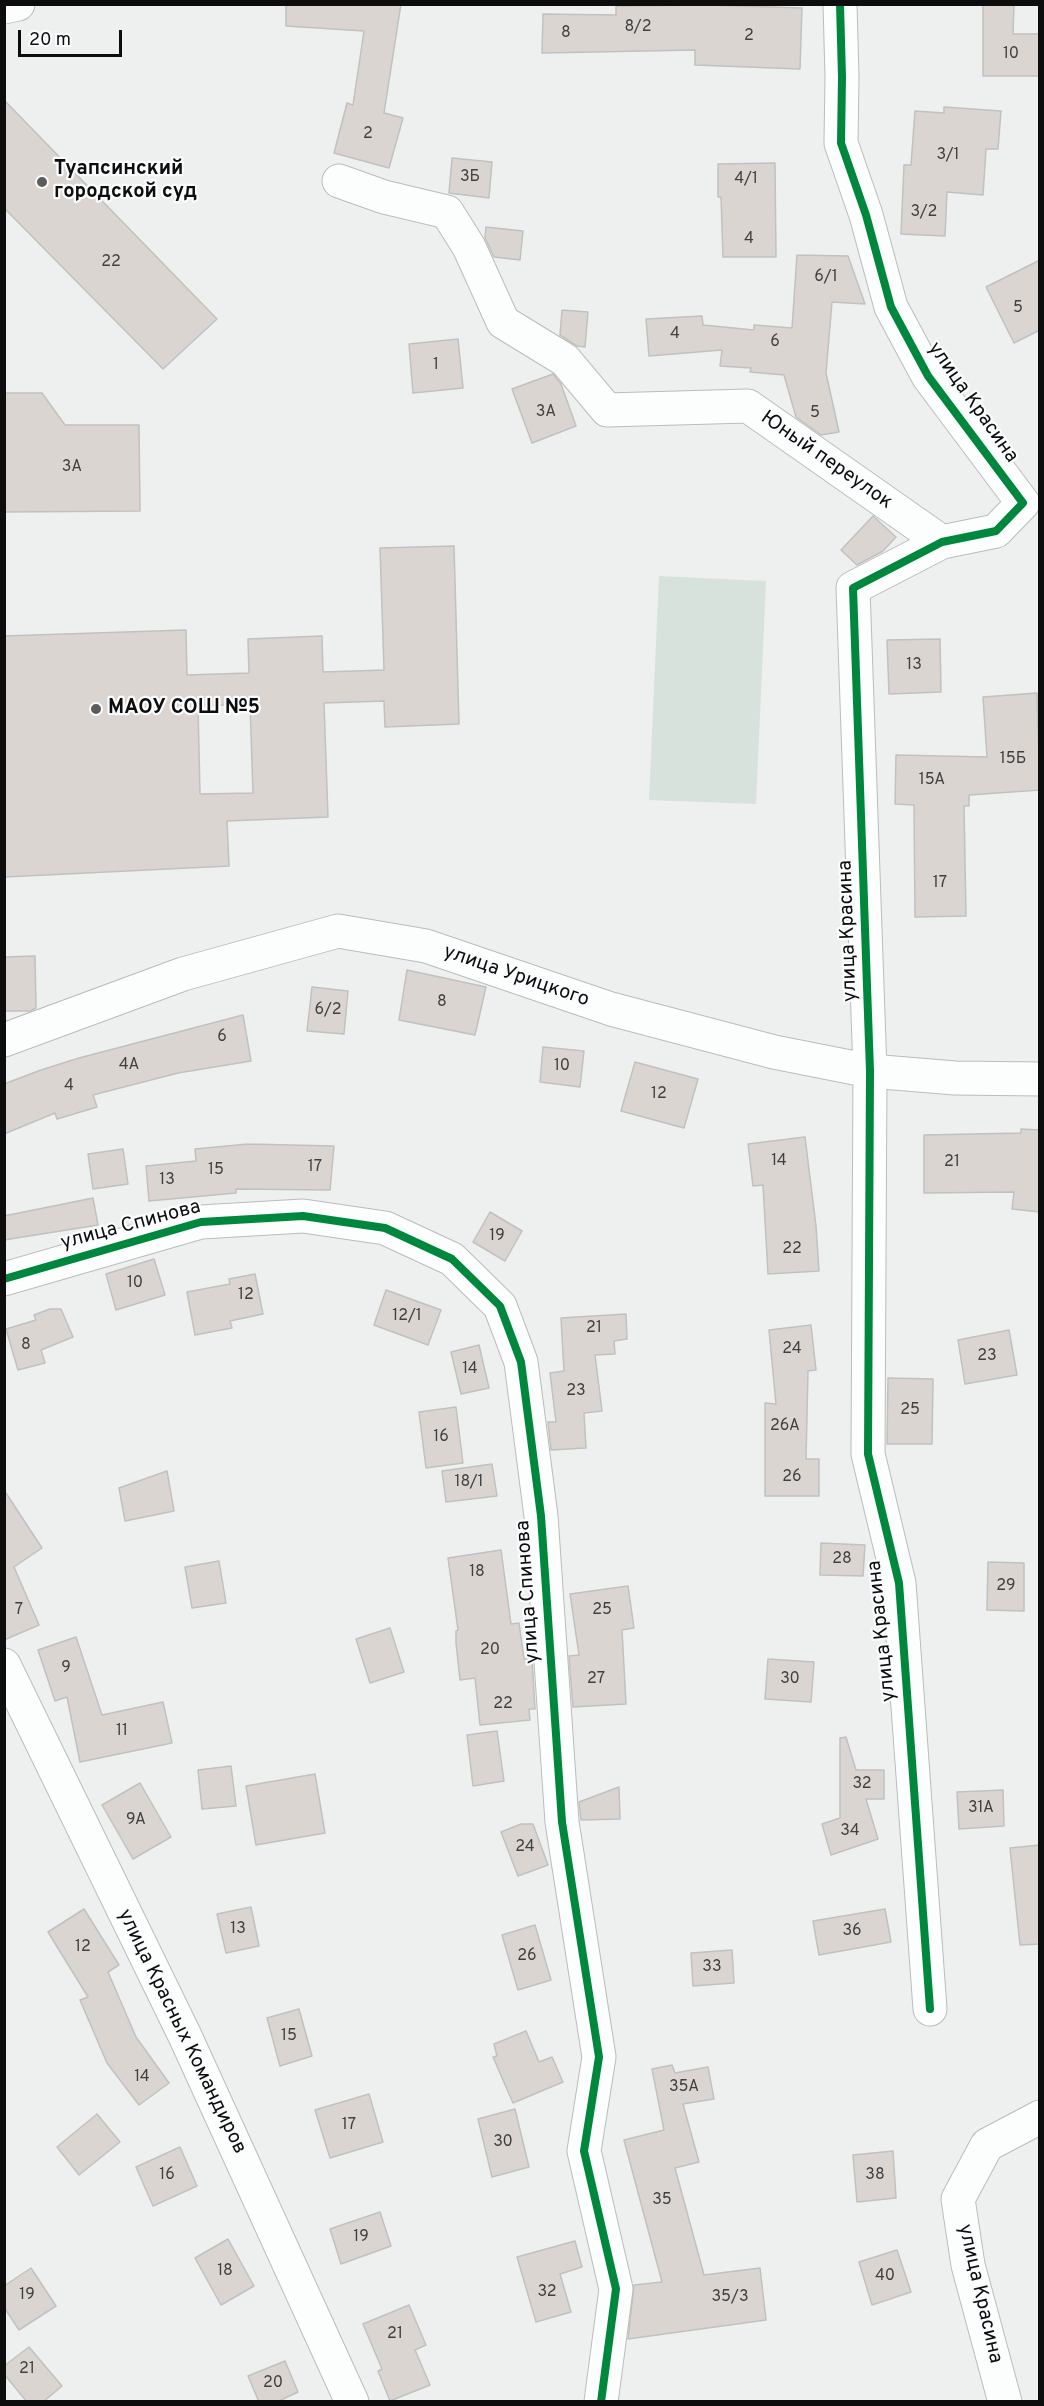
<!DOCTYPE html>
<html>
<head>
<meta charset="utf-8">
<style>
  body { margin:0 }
  #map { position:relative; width:1044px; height:2406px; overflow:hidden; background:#eeefef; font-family:Overpass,sans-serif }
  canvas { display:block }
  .frame { position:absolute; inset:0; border:6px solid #0d0d0e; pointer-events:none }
  .scale { position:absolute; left:18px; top:30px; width:104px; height:27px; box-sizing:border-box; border:3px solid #0d0d0e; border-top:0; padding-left:8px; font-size:18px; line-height:21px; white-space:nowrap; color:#0d0d0e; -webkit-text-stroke:4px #fbfcfe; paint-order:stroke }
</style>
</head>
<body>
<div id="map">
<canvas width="1044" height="2406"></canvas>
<div class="frame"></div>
<div class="scale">20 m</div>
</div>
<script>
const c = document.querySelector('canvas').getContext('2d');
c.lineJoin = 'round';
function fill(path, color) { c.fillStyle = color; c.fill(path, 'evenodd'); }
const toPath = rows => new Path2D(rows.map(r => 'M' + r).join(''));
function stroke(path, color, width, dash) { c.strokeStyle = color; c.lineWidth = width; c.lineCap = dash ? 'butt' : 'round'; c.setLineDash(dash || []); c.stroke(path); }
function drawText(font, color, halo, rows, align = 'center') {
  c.font = font + ' Overpass,sans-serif'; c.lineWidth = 4.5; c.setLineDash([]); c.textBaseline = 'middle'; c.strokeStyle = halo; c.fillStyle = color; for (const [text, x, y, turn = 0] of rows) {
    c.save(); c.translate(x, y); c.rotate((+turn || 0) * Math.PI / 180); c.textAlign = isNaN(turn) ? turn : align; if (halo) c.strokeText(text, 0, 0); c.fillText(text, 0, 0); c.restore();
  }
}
fill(toPath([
  [659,576,766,581,756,804,649,800]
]), '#d7e2dd');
const building = toPath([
  [286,4,401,4,384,113,403,118,389,168,334,153,347,103,353,105,364,31,286,26,286,4],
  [983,4,1014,4,1013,34,1040,34,1040,76,983,76,983,4],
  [707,5,802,8,800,69,695,65,695,50,542,53,543,14,616,15,616,6,707,5],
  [4,100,217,319,163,369,4,208,4,100],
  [944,107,1001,111,998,149,986,149,983,195,947,192,945,236,901,234,904,165,911,165,915,111,944,113,944,107],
  [452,158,492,162,489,198,449,193,452,158],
  [775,163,776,257,723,257,721,197,718,197,718,164,775,163],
  [486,227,523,231,520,260,494,257,485,238,486,227],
  [797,255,848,256,865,304,832,302,826,373,839,432,821,435,796,417,784,375,750,372,751,368,720,366,722,350,649,356,646,319,702,316,703,325,754,330,754,325,792,328,797,255],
  [1040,260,1040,330,1014,343,986,287,1040,260],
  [562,310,588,312,585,347,577,346,560,335,562,310],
  [458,339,463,388,413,393,409,344,458,339],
  [553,374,561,384,576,426,532,443,512,389,553,374],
  [4,393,42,393,65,425,139,425,140,511,4,512,4,393],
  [873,516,896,537,883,551,857,565,841,550,873,516],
  [454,546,459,724,385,727,384,701,324,703,328,817,227,821,229,866,5,877,4,636,186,630,187,675,249,673,248,639,322,636,323,672,384,670,380,548,454,546],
  [250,704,253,793,200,794,198,706,250,704],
  [940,639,941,692,889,694,887,640,940,639],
  [1037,693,1040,790,969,795,969,806,964,806,966,916,915,917,914,805,895,804,896,755,987,757,983,697,1037,693],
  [35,956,36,1008,30,1011,4,1011,4,957,35,956],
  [407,970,486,987,475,1035,399,1020,407,970],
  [312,987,348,991,344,1034,307,1031,312,987],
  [243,1015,251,1061,178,1073,93,1095,97,1107,57,1119,55,1113,4,1134,4,1084,41,1070,79,1058,243,1015],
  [543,1047,584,1051,580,1087,540,1082,543,1047],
  [635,1062,698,1079,684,1128,621,1111,635,1062],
  [1021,1129,1040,1130,1040,1212,1012,1209,1014,1192,924,1193,924,1135,1021,1133,1021,1129],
  [805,1137,816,1226,819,1271,768,1274,763,1185,753,1186,748,1144,805,1137],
  [248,1144,334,1146,330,1190,236,1189,236,1193,149,1201,146,1166,196,1161,195,1149,248,1144],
  [123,1149,128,1184,93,1189,88,1154,123,1149],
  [93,1198,98,1225,4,1240,4,1216,93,1198],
  [490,1212,522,1231,505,1261,473,1242,490,1212],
  [154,1259,165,1295,116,1310,106,1274,154,1259],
  [255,1274,263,1314,230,1321,232,1328,195,1335,187,1292,230,1284,229,1279,255,1274],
  [386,1290,441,1310,428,1345,374,1325,386,1290],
  [50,1309,61,1309,73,1337,41,1350,45,1363,18,1370,6,1329,36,1320,34,1315,50,1309],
  [626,1314,627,1339,614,1341,615,1354,595,1355,602,1411,584,1413,586,1448,551,1450,548,1422,556,1422,550,1373,564,1371,561,1318,626,1314],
  [811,1325,816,1370,808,1371,806,1459,819,1459,819,1496,765,1496,765,1403,776,1404,769,1330,811,1325],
  [1009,1330,1017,1375,965,1384,958,1340,1009,1330],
  [479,1345,489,1388,461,1394,451,1352,479,1345],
  [888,1378,933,1379,932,1444,887,1444,888,1378],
  [456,1407,463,1463,426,1468,419,1412,456,1407],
  [492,1464,497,1496,446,1502,442,1471,492,1464],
  [167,1471,174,1511,125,1521,119,1488,167,1471],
  [4,1490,42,1548,14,1567,39,1625,4,1640,4,1490],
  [821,1543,865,1545,863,1576,820,1575,821,1543],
  [501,1550,511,1624,519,1623,524,1659,532,1658,535,1709,529,1709,530,1720,480,1725,475,1678,460,1680,456,1643,456,1631,458,1630,448,1558,501,1550],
  [219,1561,226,1603,192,1608,185,1567,219,1561],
  [988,1562,1024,1563,1024,1611,987,1610,988,1562],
  [628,1586,634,1628,622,1630,626,1704,573,1707,569,1656,579,1655,570,1594,628,1586],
  [390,1628,404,1672,370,1683,356,1639,390,1628],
  [76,1637,102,1715,163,1702,172,1743,80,1762,67,1697,55,1701,38,1650,76,1637],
  [768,1659,814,1662,811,1702,765,1699,768,1659],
  [497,1731,504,1781,473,1786,467,1735,497,1731],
  [846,1737,856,1770,884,1770,884,1799,866,1799,878,1839,831,1855,822,1824,840,1818,840,1738,846,1737],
  [231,1766,236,1806,202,1809,198,1770,231,1766],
  [315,1774,325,1833,256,1845,246,1786,315,1774],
  [140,1783,171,1837,133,1859,102,1805,140,1783],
  [619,1787,620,1819,581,1820,579,1802,619,1787],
  [1003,1790,1004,1826,959,1829,957,1792,1003,1790],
  [521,1824,533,1824,548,1865,518,1876,501,1832,521,1824],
  [1040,1845,1040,1944,1020,1945,1010,1848,1040,1845],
  [251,1907,259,1946,226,1953,217,1914,251,1907],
  [84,1909,119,1965,108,1972,136,2037,169,2083,139,2105,107,2063,80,2000,88,1997,48,1932,84,1909],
  [885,1909,891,1942,819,1955,813,1921,885,1909],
  [535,1925,551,1980,518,1990,502,1935,535,1925],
  [732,1950,734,1983,693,1986,691,1953,732,1950],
  [299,2009,312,2056,280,2066,267,2018,299,2009],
  [526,2031,539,2062,552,2057,563,2082,513,2103,493,2057,497,2056,494,2044,526,2031],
  [672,2065,675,2073,708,2067,714,2099,683,2104,699,2162,675,2168,704,2275,760,2268,766,2320,628,2339,634,2285,662,2282,624,2140,664,2130,652,2069,672,2065],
  [369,2094,383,2142,330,2158,315,2110,369,2094],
  [515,2109,529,2167,492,2177,478,2119,515,2109],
  [97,2114,120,2142,79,2175,57,2147,97,2114],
  [180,2147,197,2186,153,2206,136,2167,180,2147],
  [893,2151,896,2198,857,2202,853,2155,893,2151],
  [380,2212,391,2246,341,2264,330,2229,380,2212],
  [228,2239,254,2286,221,2305,195,2258,228,2239],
  [575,2241,582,2267,560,2274,571,2312,536,2322,517,2257,575,2241],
  [897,2250,911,2292,872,2305,859,2262,897,2250],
  [31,2268,56,2306,19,2330,4,2307,4,2286,31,2268],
  [409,2305,426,2345,415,2350,430,2385,390,2401,378,2371,382,2369,363,2324,409,2305],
  [29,2347,62,2386,43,2402,27,2402,4,2374,4,2366,29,2347],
  [285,2361,298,2392,277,2402,259,2402,248,2376,285,2361]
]);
fill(building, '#dad5d1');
stroke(building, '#c1c1c1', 1.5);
const minor = toPath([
  [840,4,842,77,841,143,866,215,891,307,928,376,1023,503,996,531,942,542,853,588,870,1071,868,1454,899,1583,930,2009],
  [4,7,18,4],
  [339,181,384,197,447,212,469,247,503,322,565,360,607,410,748,406,942,542],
  [4,1040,183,974,338,931,426,946,611,1009,774,1052,870,1071,955,1078,1040,1079],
  [4,1279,201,1222,303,1216,385,1228,452,1259,500,1306,521,1362,541,1516,562,1822,599,2057,584,2151,616,2289,601,2402],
  [4,1665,185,2036,352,2402],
  [1005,2402,968,2265,958,2199,987,2145,1040,2117]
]);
stroke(minor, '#bbbcbc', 35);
stroke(minor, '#fcfdfd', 33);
stroke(toPath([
  [840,4,842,77,841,143,866,215,891,307,928,376,1023,503,996,531,942,542,853,588,870,1071,868,1454,899,1583,930,2009],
  [4,1279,201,1222,303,1216,385,1228,452,1259,500,1306,521,1362,541,1516,562,1822,599,2057,584,2151,616,2289,601,2402]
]), '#00873e', 8);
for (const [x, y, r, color] of [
  [42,182,6,"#5c5c5d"],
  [96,709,6,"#5c5c5d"]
]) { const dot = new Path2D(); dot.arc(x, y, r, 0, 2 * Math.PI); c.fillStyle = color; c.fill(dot); stroke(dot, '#fbfcfe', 2); }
drawText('16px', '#414040', null, [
  ["8/2",638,28],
  ["8",566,34],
  ["2",749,37],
  ["10",1011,55],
  ["2",368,135],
  ["3/1",948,156],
  ["3Б",470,178],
  ["4/1",746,180],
  ["3/2",924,213],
  ["4",749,240],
  ["22",111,263],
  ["6/1",826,278],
  ["5",1018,309],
  ["4",675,335],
  ["6",775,343],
  ["1",436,366],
  ["3А",546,413],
  ["5",815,414],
  ["3А",72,468],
  ["13",914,666],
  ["15Б",1013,760],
  ["15А",932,781],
  ["17",940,884],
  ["8",442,1003],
  ["6/2",328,1011],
  ["6",222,1038],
  ["4А",129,1066],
  ["10",562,1067],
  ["4",69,1087],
  ["12",659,1095],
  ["14",779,1162],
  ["21",952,1163],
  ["17",315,1168],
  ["15",216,1171],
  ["13",167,1181],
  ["19",497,1237],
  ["22",792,1250],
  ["10",135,1284],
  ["12",246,1296],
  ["12/1",407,1317],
  ["21",594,1329],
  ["8",26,1346],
  ["24",792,1350],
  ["23",987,1357],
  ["14",470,1370],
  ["23",576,1392],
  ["25",910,1411],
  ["26А",785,1427],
  ["16",441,1438],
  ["26",792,1478],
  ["18/1",469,1483],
  ["28",842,1560],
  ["18",477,1573],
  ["29",1006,1587],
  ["7",19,1611],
  ["25",602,1611],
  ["20",490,1651],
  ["9",66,1669],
  ["27",596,1680],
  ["30",790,1680],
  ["22",503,1705],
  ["11",122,1732],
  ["32",862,1785],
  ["31А",981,1809],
  ["9А",136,1821],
  ["34",850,1832],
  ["24",525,1848],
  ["13",238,1930],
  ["36",852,1932],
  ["12",83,1948],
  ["26",527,1957],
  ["33",712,1968],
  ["15",289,2037],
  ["14",142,2078],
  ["35А",684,2088],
  ["17",349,2126],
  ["30",503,2143],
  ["16",167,2176],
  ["38",875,2176],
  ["35",662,2201],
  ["19",361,2238],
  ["18",225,2272],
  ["40",885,2277],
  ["32",547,2293],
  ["19",27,2296],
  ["35/3",730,2298],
  ["21",395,2335],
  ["21",27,2370],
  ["20",273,2384]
]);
drawText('bold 20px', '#0d0d0e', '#fbfcfe', [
  ["Туапсинский",54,170],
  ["городской суд",54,193],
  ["МАОУ СОШ №5",108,709]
], 'left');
drawText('20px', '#0d0d0e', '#fbfcfe', [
  ["улица Красина",972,403,55],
  ["Юный переулок",826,461,35],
  ["улица Красина",849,931,-92],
  ["улица Урицкого",516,977,19],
  ["улица Спинова",131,1226,-15],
  ["улица Спинова",529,1592,-94],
  ["улица Красина",883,1631,-96],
  ["улица Красных Командиров",181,2032,64],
  ["улица Красина",979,2294,77]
]);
</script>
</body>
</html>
